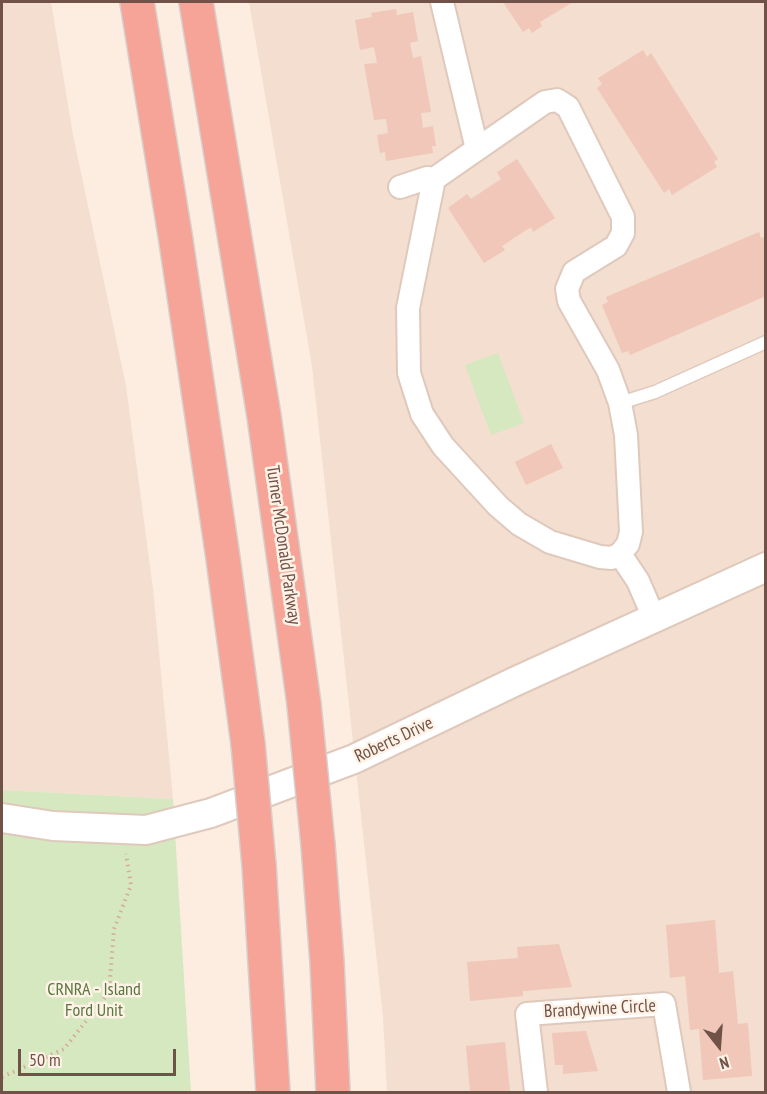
<!DOCTYPE html>
<html>
<head>
<meta charset="utf-8">
<style>
  body { margin:0 }
  #map { position:relative; width:767px; height:1094px; overflow:hidden; background:#fcede0; font-family:"PT Sans Narrow",sans-serif }
  canvas { display:block }
  .frame { position:absolute; inset:0; border:3px solid #715248; pointer-events:none }
  .north { position:absolute; left:689px; top:1016px; width:60px; height:60px; -webkit-text-stroke:4px #fff2e6; paint-order:stroke; rotate:163deg; font-size:16px; font-weight:700; line-height:24px; text-align:center; color:#715248 }
  .north::after { content:''; display:block; margin:auto; width:21px; height:27px; background:#715248; clip-path:polygon(50% 0,100% 100%,50% 72%,0 100%) }
  .scale { position:absolute; left:18px; top:1049px; width:158px; height:27px; box-sizing:border-box; border:3px solid #715248; border-top:0; padding-left:8px; font-size:18px; line-height:21px; white-space:nowrap; color:#715248; -webkit-text-stroke:4px #fff2e6; paint-order:stroke }
</style>
</head>
<body>
<div id="map">
<canvas width="767" height="1094"></canvas>
<div class="frame"></div>
<div class="north">N</div>
<div class="scale">50 m</div>
</div>
<script>
const c = document.querySelector('canvas').getContext('2d');
c.lineJoin = 'round';
function fill(path, color) { c.fillStyle = color; c.fill(path, 'evenodd'); }
const toPath = rows => new Path2D(rows.map(r => 'M' + r).join(''));
function stroke(path, color, width, dash) { c.strokeStyle = color; c.lineWidth = width; c.lineCap = dash ? 'butt' : 'round'; c.setLineDash(dash || []); c.stroke(path); }
function drawText(font, color, halo, rows, align = 'center') {
  c.font = font + ' "PT Sans Narrow",sans-serif'; c.lineWidth = 5; c.setLineDash([]); c.textBaseline = 'middle'; c.strokeStyle = halo; c.fillStyle = color; for (const [text, x, y, turn = 0] of rows) {
    c.save(); c.translate(x, y); c.rotate((+turn || 0) * Math.PI / 180); c.textAlign = isNaN(turn) ? turn : align; if (halo) c.strokeText(text, 0, 0); c.fillText(text, 0, 0); c.restore();
  }
}
fill(toPath([
  [2,2,51,2,73,135,126,386,153,589,173,799,2,790],
  [249,2,765,2,765,1092,387,1092,383,1017,312,366]
]), '#f3decf');
fill(toPath([
  [498,353,524,423,491,435,465,365],
  [2,790,173,799,191,1092,2,1092]
]), '#d5e8bf');
fill(toPath([
  [503,2,573,2,540,22,542,26,532,33,529,28,523,32],
  [396,9,397,15,413,12,418,41,410,43,413,58,421,56,431,112,421,113,423,128,433,126,436,146,432,146,433,153,386,161,385,152,380,153,377,135,388,133,386,119,374,120,364,64,377,63,374,47,360,50,355,20,372,17,371,13],
  [643,50,647,57,651,53,718,159,714,162,717,167,672,195,669,189,664,193,597,88,602,84,598,78],
  [517,159,555,218,533,232,531,227,502,246,505,250,484,263,448,208,467,194,471,199,501,179,497,172],
  [759,232,761,238,766,236,766,296,630,355,628,351,622,353,602,305,608,302,606,297],
  [551,444,563,468,526,485,515,462],
  [715,920,719,973,733,971,738,1024,748,1023,752,1076,703,1080,699,1029,690,1030,685,976,670,978,666,925],
  [559,944,572,987,523,991,523,996,470,1001,467,962,518,958,517,947],
  [586,1031,598,1071,563,1074,563,1065,555,1065,552,1033],
  [505,1042,510,1092,470,1092,466,1046]
]), '#f0c7b8');
const service = toPath([
  [620,403,655,392,766,342]
]);
const minor = toPath([
  [442,2,477,149],
  [400,187,427,178,434,179,545,102,557,100,568,107,623,217,623,233,616,246,574,272,567,289,569,301,608,370,620,403,626,435,631,532,628,544,620,554,612,558,600,557,550,542,519,524,498,506,443,446,422,414,409,373,408,308,434,179],
  [620,554,638,581,654,618],
  [536,1092,527,1014,664,1004,679,1092]
]);
const tertiary = toPath([
  [2,818,53,826,146,830,211,813,354,759,514,682,766,567]
]);
const motorway = toPath([
  [137,2,176,241,223,558,248,744],
  [196,2,264,416,304,704],
  [318,845,327,962,333,1092],
  [259,865,273,1092]
]);
stroke(service, '#dfc9bc', 15);
stroke(minor, '#dfc9bc', 26);
stroke(tertiary, '#dfc9bc', 32);
stroke(motorway, '#d7cfcc', 36);
stroke(toPath([
  [2,1077,64,1049,109,992,114,929,131,885,126,854]
]), '#d5ab9c', 4, [1.5, 4.5]);
stroke(service, '#fff', 12);
stroke(minor, '#fff', 22);
stroke(tertiary, '#fff', 28);
stroke(motorway, '#f5a497', 33);
const motorwayBridge = toPath([
  [304,704,318,845],
  [248,744,259,865]
]);
stroke(motorwayBridge, '#d7cfcc', 36, []);
stroke(motorwayBridge, '#f5a497', 33);
drawText('18px', '#715248', '#fff2e6', [
  ["Turner McDonald Parkway",283,545,82],
  ["Roberts Drive",394,740,-25],
  ["Brandywine Circle",600,1009,-3]
]);
drawText('18px', '#587841', '#fff2e6', [
  ["CRNRA - Island",94,990],
  ["Ford Unit",94,1011]
]);
</script>
</body>
</html>
